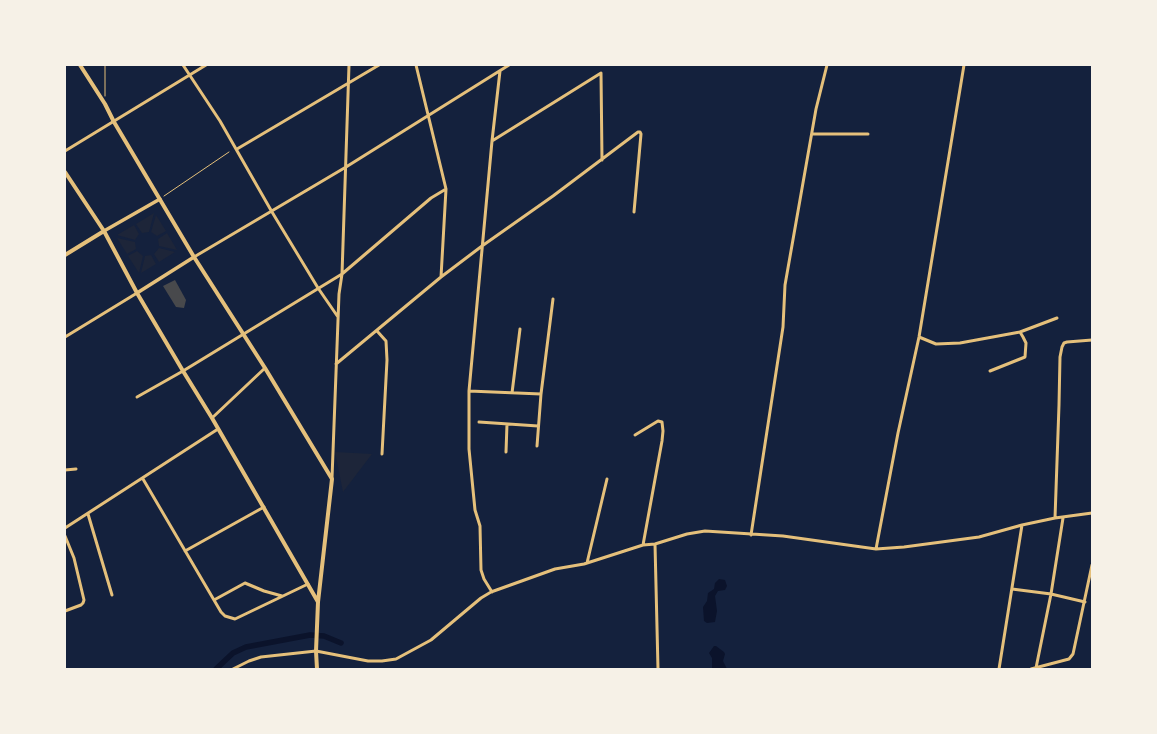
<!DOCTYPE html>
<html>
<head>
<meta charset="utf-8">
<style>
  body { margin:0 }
  #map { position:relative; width:1157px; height:734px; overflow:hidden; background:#14213d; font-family:"Source Serif 4",serif }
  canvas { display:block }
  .frame { position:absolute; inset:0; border:66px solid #f6f1e7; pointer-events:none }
</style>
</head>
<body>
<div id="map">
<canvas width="1157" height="734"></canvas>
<div class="frame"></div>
</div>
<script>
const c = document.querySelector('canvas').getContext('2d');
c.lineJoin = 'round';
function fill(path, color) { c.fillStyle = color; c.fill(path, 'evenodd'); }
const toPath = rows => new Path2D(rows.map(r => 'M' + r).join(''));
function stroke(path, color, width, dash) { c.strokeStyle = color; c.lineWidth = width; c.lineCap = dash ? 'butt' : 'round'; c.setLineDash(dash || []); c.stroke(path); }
fill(toPath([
  [154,213,149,232,142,233,136,224],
  [156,215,166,231,157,236,151,232],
  [134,225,139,234,135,240,117,235],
  [167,233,177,250,159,246,158,239],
  [117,238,135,242,136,249,127,254],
  [159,248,175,252,159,262,154,254],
  [137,251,143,256,139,273,128,256],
  [151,255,156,264,141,273,145,256],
  [335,452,372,454,343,492]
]), '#1d2539');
fill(toPath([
  [719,579,725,580,727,586,725,590,718,591,715,596,717,611,715,622,707,623,704,621,703,607,707,601,708,593,714,589,715,583],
  [714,646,716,646,724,652,725,654,723,661,727,669,712,669,712,658,709,653]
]), '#0b132b');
stroke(toPath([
  [216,669,233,653,246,647,310,635,324,636,341,643]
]), '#0b132b', 5.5);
fill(toPath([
  [175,280,186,300,184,308,176,307,163,286]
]), '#48494c');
stroke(toPath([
  [105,65,105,96],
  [164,196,229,152]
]), '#e5c07b', 1);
stroke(toPath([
  [183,65,220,121,272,212,318,288,338,317],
  [416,65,446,189,441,277],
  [812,134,868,134],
  [492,141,601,73,602,160],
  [237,149,379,65],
  [65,151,206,65],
  [194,257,346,167,509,65],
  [377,331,386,341,387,360,382,454],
  [1020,332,1057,318],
  [65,337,137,293],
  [919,337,936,344,960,343,1020,332,1023,337,1026,343,1025,357,990,371],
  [336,364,441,277,482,246,553,196,638,132,640,132,641,134,634,212],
  [469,391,541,394],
  [512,393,520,329],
  [137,397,183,371,342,274,431,198,446,189],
  [212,418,265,368],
  [479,422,538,426],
  [635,435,658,421,662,422,663,431,662,441,643,545],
  [537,446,541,394,553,299],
  [506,452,507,424],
  [65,470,76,469],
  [332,478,339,294,342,274,349,65],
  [143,479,221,612,225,616,235,619,308,584],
  [88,514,112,595],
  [1055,518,1059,405,1060,357,1062,347,1064,343,1067,342,1092,340],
  [65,528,218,429],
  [751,535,783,327,785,285,816,109,827,65],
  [65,536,74,558,84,600,83,603,81,605,65,611],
  [655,544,658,669],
  [876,549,898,433,919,337,964,65],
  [185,551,264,507],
  [587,563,607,479],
  [1012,589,1051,594,1085,602],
  [492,592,484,579,481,570,480,526,475,510,469,449,469,391,492,141,500,71],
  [214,600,245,583,264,591,282,596],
  [1036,668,1051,594,1063,518],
  [233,669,249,661,261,657,316,651,368,661,382,661,396,659,431,640,481,598,491,592,555,569,584,564,643,545,655,544,687,534,705,531,783,536,876,549,904,547,979,537,1022,525,1055,518,1092,513],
  [999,669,1022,525],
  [1031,669,1069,659,1073,654,1092,565]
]), '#e5c07b', 3);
stroke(toPath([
  [104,231,160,199],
  [137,293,194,257]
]), '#e5c07b', 3.5);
stroke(toPath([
  [80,65,105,104,114,122,194,257,265,368,332,479,318,602,316,651,317,669],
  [65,172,104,231,137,293,183,371,212,418,318,602],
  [65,255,104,231]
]), '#e5c07b', 4);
</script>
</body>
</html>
